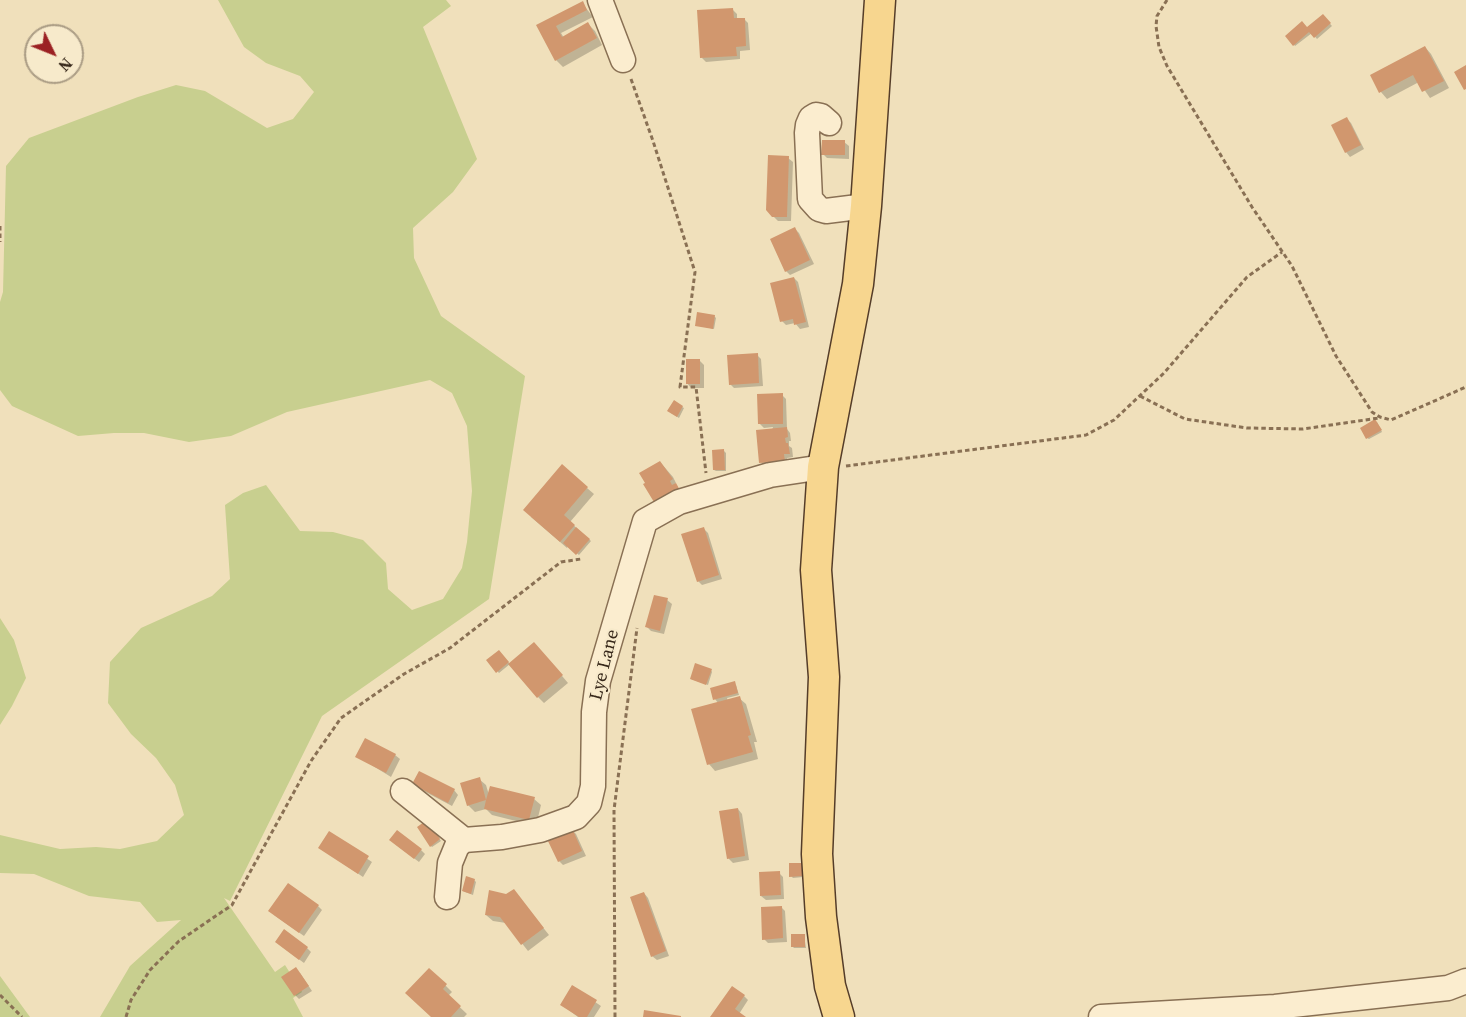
<!DOCTYPE html>
<html>
<head>
<meta charset="utf-8">
<style>
  body { margin:0 }
  #map { position:relative; width:1466px; height:1017px; overflow:hidden; background:#f0e0bb; font-family:"Source Serif 4",serif }
  canvas { display:block }
  .north { position:absolute; left:24px; top:24px; width:60px; height:60px; box-sizing:border-box; background:#f7eacb; border:2px solid #aa9c84; border-radius:50%; rotate:133deg; font-size:16px; font-weight:700; line-height:24px; text-align:center; color:#37281a }
  .north::after { content:''; display:block; margin:auto; width:21px; height:27px; background:#9b2123; clip-path:polygon(50% 0,100% 100%,50% 72%,0 100%) }
</style>
</head>
<body>
<div id="map">
<canvas width="1466" height="1017"></canvas>
<div class="north">N</div>
</div>
<script>
const c = document.querySelector('canvas').getContext('2d');
c.lineJoin = 'round';
function fill(path, color) { c.fillStyle = color; c.fill(path, 'evenodd'); }
const toPath = rows => new Path2D(rows.map(r => 'M' + r).join(''));
function stroke(path, color, width, dash) { c.strokeStyle = color; c.lineWidth = width; c.lineCap = dash ? 'butt' : 'round'; c.setLineDash(dash || []); c.stroke(path); }
function drawText(font, color, halo, rows, align = 'center') {
  c.font = font + ' "Source Serif 4",serif'; c.lineWidth = 4.5; c.setLineDash([]); c.textBaseline = 'middle'; c.strokeStyle = halo; c.fillStyle = color; for (const [text, x, y, turn = 0] of rows) {
    c.save(); c.translate(x, y); c.rotate((+turn || 0) * Math.PI / 180); c.textAlign = isNaN(turn) ? turn : align; if (halo) c.strokeText(text, 0, 0); c.fillText(text, 0, 0); c.restore();
  }
}
fill(toPath([
  [218,0,446,0,451,6,423,27,477,159,453,192,413,228,414,258,441,316,525,376,489,599,322,716,230,901,224,898,275,972,285,965,302,992,293,998,303,1017,100,1017,130,966,181,920,157,922,140,902,89,896,34,874,0,873,0,835,60,849,96,847,120,849,157,841,184,815,175,785,156,758,131,734,108,703,110,662,141,628,212,596,230,579,225,505,243,493,266,485,300,531,333,532,363,540,386,563,388,589,412,610,443,599,462,568,467,542,472,491,467,426,452,393,430,380,287,412,231,436,189,442,144,433,114,433,78,436,12,406,0,390,0,302,3,292,6,166,29,138,138,97,176,85,205,91,267,128,293,119,314,92,300,76,266,63,244,47],
  [0,618,14,640,26,678,12,706,0,725],
  [0,976,30,1017,0,1017]
]), '#c8cf8f');
fill(toPath([
  [582,3,593,17,561,33,564,38,588,24,595,31,602,45,563,67,556,60,538,26],
  [732,9,737,14,737,20,744,19,748,23,750,50,740,51,740,59,706,62,702,58],
  [1323,16,1332,26,1317,39,1312,33,1295,46,1287,36,1307,29],
  [1425,47,1431,54,1449,88,1430,98,1419,82,1387,99,1381,92,1372,75],
  [1347,119,1351,123,1364,149,1350,157,1346,152],
  [844,142,849,146,849,159,827,158,823,154],
  [788,158,793,162,791,221,778,221,767,210],
  [795,229,799,233,814,264,790,275,786,271],
  [794,278,798,282,809,327,800,329,795,323,786,325,782,321],
  [714,316,716,318,714,329,697,325],
  [757,355,761,359,763,386,734,388,730,384],
  [700,361,704,365,704,388,691,388,687,383],
  [782,395,786,399,787,429,790,433,791,441,789,441,789,446,792,448,793,457,787,458,788,464,765,467,761,462,773,427,764,428,759,423],
  [682,407,684,408,679,418,671,413],
  [1377,422,1382,432,1369,439,1367,438],
  [724,451,726,453,726,471,716,471,714,470],
  [660,462,673,477,676,483,675,484,684,497,662,510],
  [587,488,594,494,570,522,591,541,579,555,568,546,567,548,531,517],
  [703,528,708,533,722,579,702,585,698,581],
  [667,600,672,604,664,634,651,631,647,627],
  [541,651,568,683,544,703,538,697],
  [499,652,510,664,499,673,488,661],
  [711,670,712,672,708,685,691,679],
  [736,685,739,695,727,698,728,701,739,698,746,704,757,742,754,742,758,759,715,771,709,764,718,703,715,699],
  [365,740,395,755,400,759,391,777,357,756],
  [479,779,486,785,489,795,534,799,541,805,536,826,492,815,486,809,475,812,468,805],
  [414,784,454,790,458,795,452,806,418,788],
  [738,809,742,814,749,860,733,863,729,859,720,812],
  [429,823,441,841,432,847,431,846],
  [572,830,576,834,586,856,563,865,559,861],
  [329,833,372,862,363,877,320,848],
  [395,844,421,850,425,854,419,862],
  [801,865,803,877,793,878,791,876],
  [779,873,783,877,784,899,766,900,761,896],
  [474,880,476,882,473,895,465,892,463,891],
  [514,891,549,935,528,951,506,923,493,921,486,915],
  [644,893,648,898,669,956,657,960,652,956],
  [318,906,322,910,304,936,274,915],
  [781,907,785,911,787,942,768,943,764,939],
  [804,935,806,948,794,948,793,947],
  [281,946,307,948,311,952,304,963],
  [430,970,452,992,448,996,467,1014,464,1017,432,1017],
  [300,973,312,991,299,999,295,995],
  [573,987,601,1006,594,1017,578,1017,562,1005],
  [744,996,748,1000,739,1014,744,1017,712,1017]
]), '#0003');
fill(toPath([
  [583,1,587,10,556,26,562,37,588,22,597,38,555,61,536,25],
  [733,8,734,18,745,18,746,46,736,47,737,56,700,58,697,10],
  [1323,14,1331,23,1314,38,1309,32,1293,46,1285,36,1302,21,1307,27],
  [1425,46,1444,81,1422,92,1413,75,1379,93,1370,75],
  [1466,65,1466,89,1464,90,1454,72],
  [1347,117,1361,145,1345,153,1331,125],
  [822,140,845,140,845,155,821,155],
  [768,155,789,156,787,217,772,217,766,210],
  [795,227,810,260,785,272,770,239],
  [794,277,806,322,794,325,793,319,780,322,770,283],
  [697,312,715,315,713,329,695,326],
  [758,353,759,383,729,385,727,355],
  [686,359,700,359,700,384,686,384],
  [783,393,783,424,758,424,757,394],
  [674,400,683,406,677,417,667,411],
  [1375,419,1382,430,1366,439,1360,428],
  [787,427,788,437,785,438,786,443,788,443,790,454,784,454,785,461,759,463,756,430],
  [724,449,725,470,713,470,712,450],
  [660,461,673,479,670,481,672,485,676,483,681,492,657,507,643,484,645,483,639,473],
  [562,464,588,487,564,515,575,525,560,542,523,510],
  [576,527,590,539,576,555,563,543],
  [704,527,719,575,697,582,681,534],
  [654,595,668,598,660,631,645,627],
  [534,642,563,675,537,698,508,664],
  [499,650,509,662,496,673,486,660],
  [695,663,712,669,706,685,690,679],
  [735,681,738,693,713,700,710,688],
  [740,696,751,735,748,736,753,752,707,765,691,709],
  [365,738,396,754,386,773,355,757],
  [419,771,455,789,448,803,412,784],
  [480,777,486,800,490,786,535,797,529,820,484,809,486,800,467,806,460,783],
  [738,808,745,856,727,859,719,811],
  [427,820,440,839,430,847,417,827],
  [572,828,582,851,558,862,547,839],
  [397,830,422,849,414,859,389,840],
  [329,831,369,856,358,874,318,848],
  [789,863,802,863,802,876,789,877],
  [780,871,781,895,760,896,759,872],
  [466,876,475,879,471,894,462,891],
  [288,883,319,905,299,933,268,911],
  [514,889,544,928,521,945,500,917,485,915,489,890,506,894],
  [644,892,666,951,651,957,630,897],
  [782,906,783,938,762,940,761,907],
  [284,929,308,947,299,960,275,942],
  [791,934,805,934,805,947,791,947],
  [296,967,309,986,294,996,281,977],
  [429,968,447,984,443,989,461,1006,451,1017,431,1017,405,993],
  [572,985,597,1000,587,1017,579,1017,560,1005],
  [732,986,745,995,735,1009,746,1017,710,1017],
  [644,1010,681,1016,681,1017,643,1017]
]), '#d1976e');
const minor = toPath([
  [600,0,623,60],
  [829,123,821,116,816,115,811,118,808,125,807,133,810,199,819,209,826,211,866,206],
  [403,791,464,840],
  [447,897,450,863,457,846,464,840,502,837,540,830,576,817,589,803,593,786,594,712,598,681,645,521,679,502,770,475,823,467],
  [1101,1017,1275,1007,1448,988,1466,981]
]);
const major = toPath([
  [839,1017,830,986,821,917,817,854,824,677,816,570,823,467,858,284,866,206,880,0]
]);
stroke(minor, '#897054', 27);
stroke(major, '#553d29', 33);
stroke(toPath([
  [1167,0,1157,16,1156,26,1159,47,1167,66,1252,207,1292,266,1336,356,1372,412,1380,417,1391,420,1466,387],
  [631,79,653,141,695,272,680,387,696,387,706,473],
  [0,226,0,242],
  [1140,396,1185,419,1247,428,1303,429,1379,418],
  [846,466,1086,435,1114,420,1164,373,1247,277,1282,252],
  [0,995,22,1017],
  [126,1017,131,1000,150,970,179,941,232,905,311,761,341,718,404,674,450,648,561,562,581,559],
  [615,1017,614,810,637,628]
]), '#897054', 3, [4.5, 3]);
stroke(minor, '#fbedcf', 24);
stroke(major, '#f7d68f', 30);
drawText('18px', '#37281a', '#f7eacb', [
  ["Lye Lane",605,665,-76]
]);
</script>
</body>
</html>
